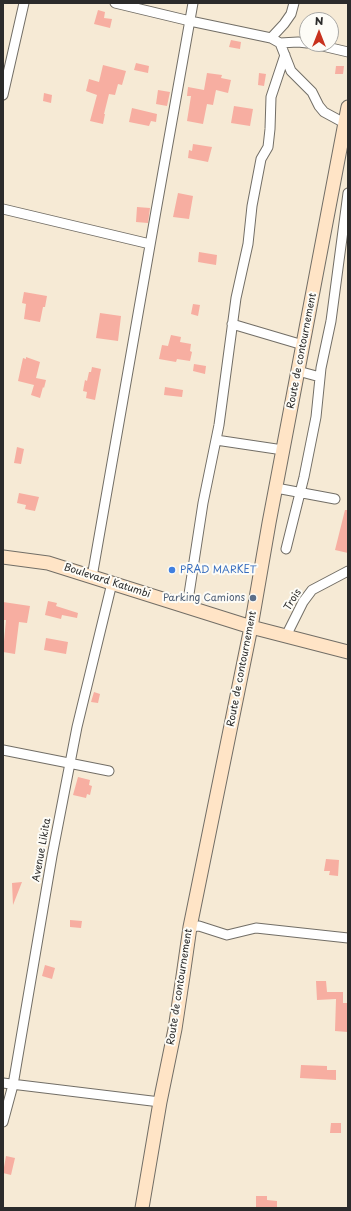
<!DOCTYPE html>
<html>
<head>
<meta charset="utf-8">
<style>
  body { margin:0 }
  #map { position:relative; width:351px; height:1211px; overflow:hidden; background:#f6ead5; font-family:"Playpen Sans",sans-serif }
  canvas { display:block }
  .frame { position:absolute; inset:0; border:4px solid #2b2b2b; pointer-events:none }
  .north { position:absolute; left:299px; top:12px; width:40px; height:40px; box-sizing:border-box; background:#fdfcf7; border:1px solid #a9a8a5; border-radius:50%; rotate:0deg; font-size:11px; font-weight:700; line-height:16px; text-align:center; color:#2b2b2b }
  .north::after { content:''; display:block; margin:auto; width:14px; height:18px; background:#c8321e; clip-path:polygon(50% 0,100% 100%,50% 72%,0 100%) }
</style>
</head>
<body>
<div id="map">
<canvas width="351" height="1211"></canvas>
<div class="frame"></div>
<div class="north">N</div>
</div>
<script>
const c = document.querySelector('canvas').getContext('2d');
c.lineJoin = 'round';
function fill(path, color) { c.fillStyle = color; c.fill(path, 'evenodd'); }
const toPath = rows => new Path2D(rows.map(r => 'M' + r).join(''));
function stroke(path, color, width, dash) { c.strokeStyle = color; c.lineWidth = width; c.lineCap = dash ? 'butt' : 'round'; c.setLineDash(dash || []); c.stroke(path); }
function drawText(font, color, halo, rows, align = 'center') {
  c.font = font + ' "Playpen Sans",sans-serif'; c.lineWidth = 4; c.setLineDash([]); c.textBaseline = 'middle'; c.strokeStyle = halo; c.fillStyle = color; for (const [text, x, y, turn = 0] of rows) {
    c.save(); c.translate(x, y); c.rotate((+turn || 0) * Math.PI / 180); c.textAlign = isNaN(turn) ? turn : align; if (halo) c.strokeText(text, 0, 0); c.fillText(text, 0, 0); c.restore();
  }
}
fill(toPath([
  [98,10,105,12,104,18,112,19,110,28,94,24],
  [231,40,241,42,240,49,229,47],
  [136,63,149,66,148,73,134,70],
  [103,65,126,71,122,85,118,84,115,95,109,94,104,114,105,114,103,124,90,121,97,95,86,91,89,79,99,82],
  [336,66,344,66,343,74,335,74],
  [207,73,222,75,221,78,231,80,228,93,216,90,213,105,207,104,203,124,187,121,191,96,187,96,188,87,204,90],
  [259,73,266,74,264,86,258,85],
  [158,90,170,92,167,106,156,104],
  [44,93,52,95,51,103,43,101],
  [234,106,253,109,250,126,231,123],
  [132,108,157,114,156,122,151,121,149,126,129,122],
  [193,144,212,147,208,162,188,158,189,150,192,151],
  [178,193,193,196,189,219,173,217],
  [137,207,150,208,148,223,136,222],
  [199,252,217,255,216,265,198,262],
  [24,292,47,296,45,307,43,307,40,322,24,319,26,304,22,303],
  [193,304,200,305,198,316,191,314],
  [100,313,121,316,118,341,96,338],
  [171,335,181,337,180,342,191,344,190,351,192,352,190,361,177,359,176,362,159,359,162,345,168,346],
  [26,357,40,362,36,378,46,380,44,388,43,387,40,398,31,395,34,385,18,381,23,358,26,359],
  [194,364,206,366,205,374,193,371],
  [92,367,101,369,95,400,86,398,87,392,83,391,85,380,87,381,89,372,91,372],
  [165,387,183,390,182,397,164,395],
  [17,447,24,449,21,464,14,463],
  [19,493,39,497,35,511,25,509,26,505,17,503],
  [345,510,348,510,348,553,335,550],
  [48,601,57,603,56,606,78,613,77,618,62,615,61,619,45,615],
  [3,602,30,606,27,623,19,622,15,654,3,652,6,620,3,620],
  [46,638,68,642,66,654,44,650],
  [94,692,100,694,98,703,91,702],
  [78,777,90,780,89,785,92,786,90,795,87,794,86,798,73,795],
  [326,859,339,860,338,876,329,875,330,871,324,871],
  [22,882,13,905,12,883],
  [70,920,82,921,81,928,70,927],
  [45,965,55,968,52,979,42,976],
  [316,981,326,981,327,992,343,992,343,1003,348,1003,348,1032,335,1031,336,999,317,1000],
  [301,1065,327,1066,327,1070,336,1070,336,1080,300,1078],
  [331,1123,341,1123,341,1133,330,1133],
  [6,1156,15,1158,11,1175,3,1173],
  [256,1196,267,1196,267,1200,277,1201,277,1208,256,1208]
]), '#f7aea1');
const street = toPath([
  [115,3,190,21,271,38,280,43,291,71,312,92,319,106,324,112,348,125],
  [271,38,284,24,291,14,294,3],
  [280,43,298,42,307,43],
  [314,44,348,52],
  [3,95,24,3],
  [3,209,150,244],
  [232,324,303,345],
  [298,371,320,377],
  [216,440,283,450],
  [276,488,335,499],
  [286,549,304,477,316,417,321,368,331,321,348,193],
  [92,577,156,211,193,3],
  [187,607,203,503,219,425,236,298,248,244,252,206,261,159,268,147,270,129,271,97,285,55],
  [286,636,303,602,312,590,348,571],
  [3,750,109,771],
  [190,927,199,926,227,935,256,928,348,938],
  [3,1083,160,1102],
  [3,1122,13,1085,52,856,77,727,112,583]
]);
const secondary = toPath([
  [3,557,48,563,251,627,348,652],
  [142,1208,160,1102,175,1029,183,976,190,927,251,627,269,523,348,107]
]);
stroke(street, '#726e66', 11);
stroke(secondary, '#726e66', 15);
stroke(street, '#fff', 9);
stroke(secondary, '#ffe4c6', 13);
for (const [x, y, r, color] of [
  [172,570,4,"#3f7fe0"],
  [253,598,4,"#5c6f8a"]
]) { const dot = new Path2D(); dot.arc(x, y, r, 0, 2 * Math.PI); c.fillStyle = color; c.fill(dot); stroke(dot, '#fdfcf7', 1.5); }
drawText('10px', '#2b2b2b', '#fdfcf7', [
  ["Route de contournement",302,351,-79],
  ["Boulevard Katumbi",107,581,18],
  ["Trois",293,600,-58],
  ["Route de contournement",242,669,-79],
  ["Avenue Likita",42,850,-80],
  ["Route de contournement",180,987,-81]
]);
drawText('10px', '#366cbe', '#fdfcf7', [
  ["PRAD MARKET",180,570]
], 'left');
drawText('10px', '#4e5e75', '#fdfcf7', [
  ["Parking Camions",245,598]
], 'right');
</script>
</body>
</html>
